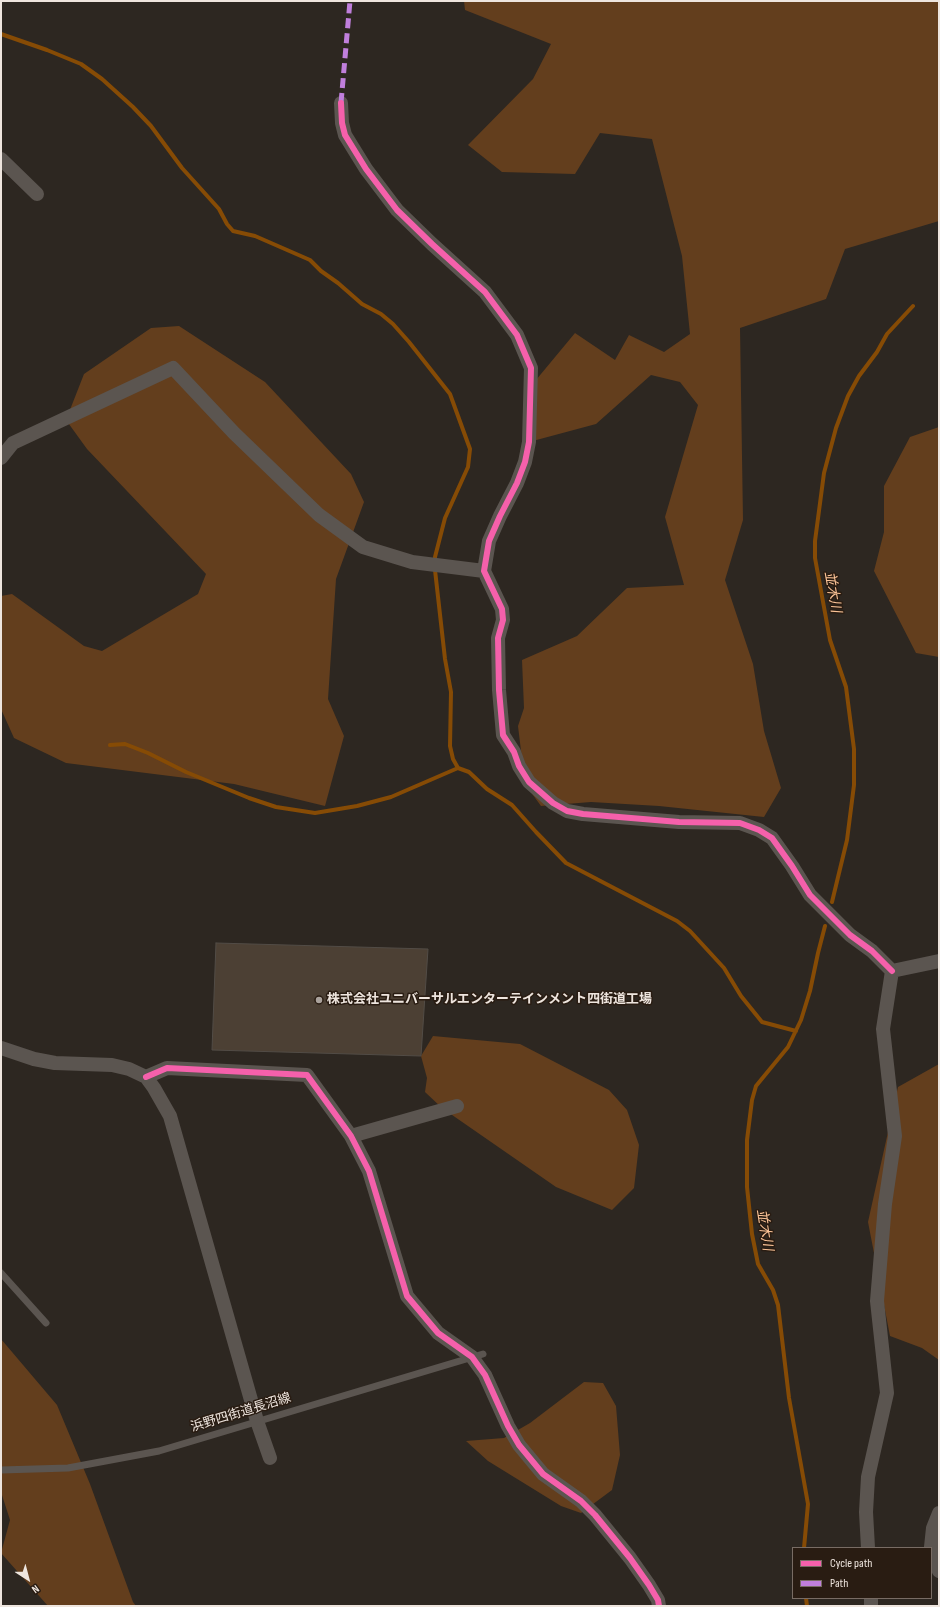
<!DOCTYPE html>
<html>
<head>
<meta charset="utf-8">
<style>
  body { margin:0 }
  #map { position:relative; width:940px; height:1607px; overflow:hidden; background:#2d2721; font-family:"Sofia Sans Condensed",sans-serif }
  canvas { display:block }
  .frame { position:absolute; inset:0; border:2px solid #eee5de; pointer-events:none }
  .legend { position:absolute; left:792px; top:1547px; width:140px; height:52px; box-sizing:border-box; background:#291c12; border:1px solid #786c64; margin:0; padding:5px 7px; list-style:none; font-size:12px; color:#eee5de }
  .legend li { display:flex; align-items:center; gap:8px; height:20px }
  .legend b { width:20px; border:1px solid #786c64 }
  .north { position:absolute; left:8px; top:1559px; width:40px; height:40px; -webkit-text-stroke:3px #291c12; paint-order:stroke; rotate:144deg; font-size:11px; font-weight:700; line-height:16px; text-align:center; color:#eee5de }
  .north::after { content:''; display:block; margin:auto; width:14px; height:18px; background:#eee5de; clip-path:polygon(50% 0,100% 100%,50% 72%,0 100%) }
</style>
</head>
<body>
<div id="map">
<canvas width="940" height="1607"></canvas>
<div class="frame"></div>
<ul class="legend">
<li><b style="height:5px;background:#f560ab"></b>Cycle path</li>
<li><b style="height:5px;background:#c07fdc"></b>Path</li>
</ul>
<div class="north">N</div>
</div>
<script>
const c = document.querySelector('canvas').getContext('2d');
c.lineJoin = 'round';
function fill(path, color) { c.fillStyle = color; c.fill(path, 'evenodd'); }
const toPath = rows => new Path2D(rows.map(r => 'M' + r).join(''));
function stroke(path, color, width, dash) { c.strokeStyle = color; c.lineWidth = width; c.lineCap = dash ? 'butt' : 'round'; c.setLineDash(dash || []); c.stroke(path); }
function drawText(font, color, halo, rows, align = 'center') {
  c.font = font + ' "Sofia Sans Condensed","Noto Sans JP",sans-serif'; c.lineWidth = 3; c.setLineDash([]); c.textBaseline = 'middle'; c.strokeStyle = halo; c.fillStyle = color; for (const [text, x, y, turn = 0] of rows) {
    c.save(); c.translate(x, y); c.rotate((+turn || 0) * Math.PI / 180); c.textAlign = isNaN(turn) ? turn : align; if (halo) c.strokeText(text, 0, 0); c.fillText(text, 0, 0); c.restore();
  }
}
fill(toPath([
  [464,1,939,1,939,221,845,249,826,299,740,328,743,520,725,580,753,664,764,731,781,788,764,817,659,806,591,802,541,806,525,784,518,726,524,708,522,660,577,636,627,588,684,585,665,517,698,405,680,382,651,375,596,424,529,442,531,386,575,333,615,360,629,335,664,352,690,334,682,256,652,139,600,133,575,174,502,172,468,145,533,79,551,44,465,10],
  [179,326,265,382,351,474,364,502,336,579,328,699,344,736,325,806,234,784,66,763,14,738,1,709,1,596,12,594,84,646,102,651,198,594,206,574,87,449,66,420,84,374,151,328],
  [939,427,939,657,916,653,874,571,884,532,884,486,910,437],
  [433,1036,520,1044,609,1090,627,1110,639,1145,634,1188,612,1210,556,1187,442,1108,425,1092,427,1078,421,1056],
  [939,1064,939,1360,922,1348,890,1336,868,1222,898,1087],
  [1,1339,57,1405,90,1484,133,1602,136,1606,48,1606,1,1553,10,1520,1,1492],
  [584,1382,603,1383,616,1406,620,1455,612,1490,581,1513,561,1506,488,1461,466,1441,504,1438,530,1423]
]), '#633e1d');
stroke(toPath([
  [1,34,47,50,81,64,102,79,133,107,151,126,182,168,219,209,227,224,233,231,255,236,310,260,321,271,338,283,362,304,381,314,393,324,409,342,450,394,470,449,468,467,445,518,435,557,435,570,445,659,451,692,450,746,453,759,458,768],
  [110,745,125,744,148,753,186,772,249,798,276,807,315,813,357,806,391,797,458,768,469,772,487,789,512,805,536,832,566,863,677,921,690,931,724,968,741,996,762,1022,796,1031],
  [832,902,847,840,854,785,854,749,846,687,830,640,815,558,815,541,824,473,836,428,848,396,859,376,877,352,887,334,913,306],
  [804,1548,808,1504,789,1398,778,1305,773,1290,758,1264,752,1234,747,1187,747,1140,752,1100,756,1086,788,1047,801,1020,810,991,818,953,825,926],
  [806,1598,807,1606]
]), '#864b05', 4);
const building = toPath([
  [216,943,428,949,421,1056,212,1050,216,943]
]);
fill(building, '#4c4034');
stroke(building, '#524c46', 1);
stroke(toPath([
  [1,1273,46,1323],
  [1,1470,68,1468,159,1451,483,1354]
]), '#5b5550', 7);
stroke(toPath([
  [341,103,342,123,345,135,366,169,397,210,432,244,485,292,517,335,531,368,529,442,525,462,517,483,500,516,489,541,484,571,502,609,503,620,498,638,499,690,503,735,514,752,519,766,529,782,553,803,567,811,583,814,679,822,740,823,759,830,772,838,792,866,810,895,850,935,872,951,892,971],
  [1,159,37,194],
  [1,458,13,443,173,368,234,433,319,515,363,547,412,562,484,571],
  [892,971,939,961],
  [1,1048,34,1059,55,1063,112,1065,129,1069,146,1077,154,1088,170,1116,257,1421,270,1458],
  [146,1077,167,1068,307,1075,351,1136,369,1171,407,1296,438,1333,472,1357,485,1375,508,1426,519,1445,543,1474,581,1501,595,1515,630,1558,649,1585,658,1600,659,1606],
  [351,1136,457,1106],
  [939,1513,933,1528,931,1547,936,1565,939,1571],
  [868,1548,866,1512,868,1477,887,1393,877,1301,885,1204,895,1136,883,1029,892,971],
  [871,1598,871,1606]
]), '#5b5550', 14);
stroke(toPath([
  [341,103,350,1]
]), '#c07fdc', 5, [10, 5]);
stroke(toPath([
  [341,103,342,123,345,135,366,169,397,210,432,244,485,292,517,335,531,368,529,442,525,462,517,483,500,516,489,541,484,571,502,609,503,620,498,638,499,690,503,735,514,752,519,766,529,782,553,803,567,811,583,814,679,822,740,823,759,830,772,838,792,866,810,895,850,935,872,951,892,971],
  [146,1077,167,1068,307,1075,351,1136,369,1171,407,1296,438,1333,472,1357,485,1375,508,1426,519,1445,543,1474,581,1501,595,1515,630,1558,649,1585,658,1600,659,1606]
]), '#f560ab', 6);
for (const [x, y, r, color] of [
  [319,1000,4,"#aaa29c"]
]) { const dot = new Path2D(); dot.arc(x, y, r, 0, 2 * Math.PI); c.fillStyle = color; c.fill(dot); stroke(dot, '#291c12', 1.5); }
drawText('bold 13px', '#eee5de', '#291c12', [
  ["株式会社ユニバーサルエンターテインメント四街道工場",327,1000]
], 'left');
drawText('13px', '#eee5de', '#291c12', [
  ["浜野四街道長沼線",241,1413,-17]
]);
drawText('italic 14px', '#fdc598', '#291c12', [
  ["並木川",832,592,80],
  ["並木川",764,1230,81]
]);
</script>
</body>
</html>
